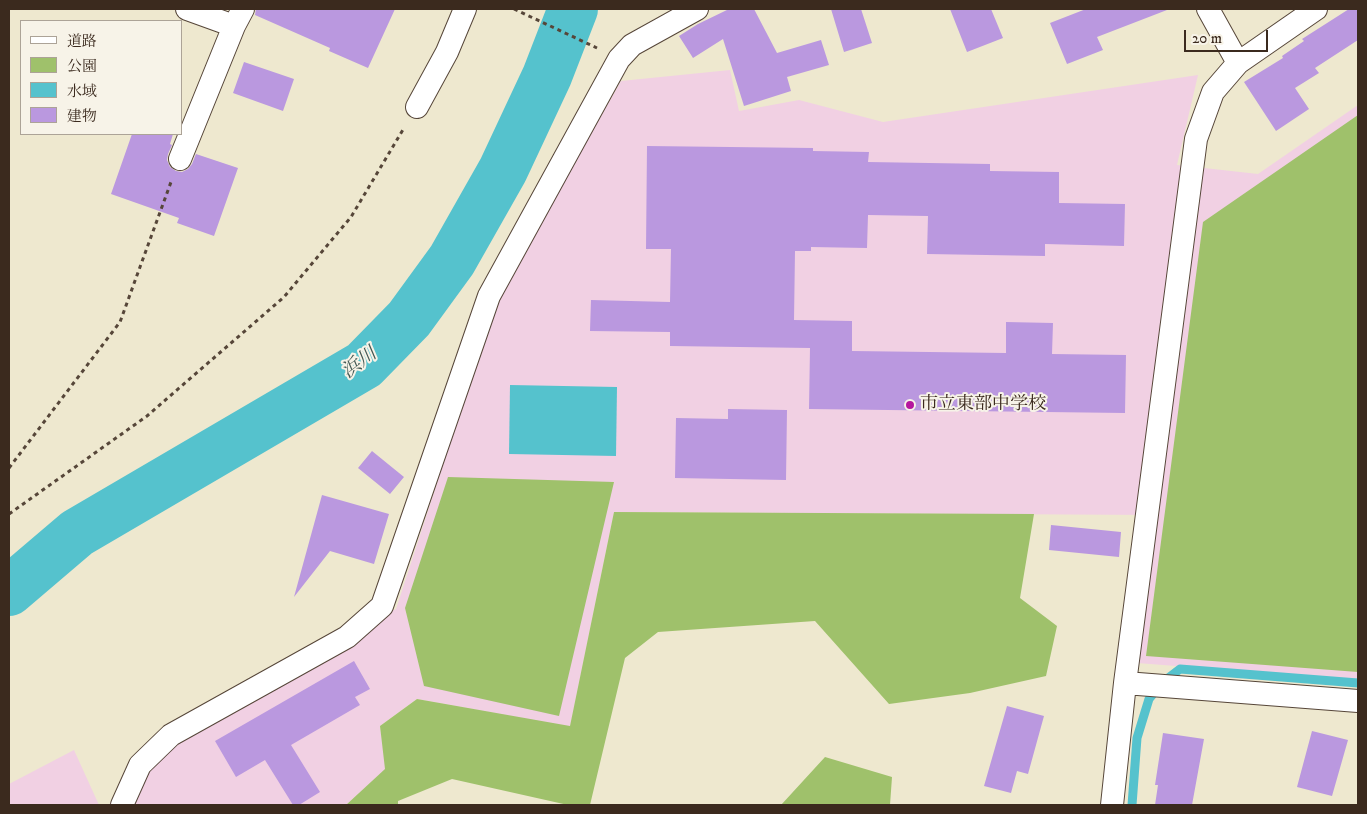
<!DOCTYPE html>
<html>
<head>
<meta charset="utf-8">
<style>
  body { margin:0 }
  #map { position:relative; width:1367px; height:814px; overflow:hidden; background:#eee8cf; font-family:"IM FELL DW Pica","Noto Serif JP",serif }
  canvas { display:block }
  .frame { position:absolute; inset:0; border:10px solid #3b2a1e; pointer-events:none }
  .legend { position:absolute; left:20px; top:20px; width:162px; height:115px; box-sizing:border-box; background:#f7f3e8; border:1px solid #aca397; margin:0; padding:6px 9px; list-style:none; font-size:15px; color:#3b2a1e }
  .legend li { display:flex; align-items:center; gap:10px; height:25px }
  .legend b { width:25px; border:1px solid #aca397 }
  .scale { position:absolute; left:1184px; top:30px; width:84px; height:22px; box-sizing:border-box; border:2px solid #3b2a1e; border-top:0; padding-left:6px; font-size:15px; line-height:18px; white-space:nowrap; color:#3b2a1e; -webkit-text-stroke:4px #f7f3e8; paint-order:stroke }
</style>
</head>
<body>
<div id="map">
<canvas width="1367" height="814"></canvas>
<div class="frame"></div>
<ul class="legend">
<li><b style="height:6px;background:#fff"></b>道路</li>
<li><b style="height:14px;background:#9fc16b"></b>公園</li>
<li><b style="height:14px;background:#55c2cd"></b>水域</li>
<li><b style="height:14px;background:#ba98df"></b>建物</li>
</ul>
<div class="scale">20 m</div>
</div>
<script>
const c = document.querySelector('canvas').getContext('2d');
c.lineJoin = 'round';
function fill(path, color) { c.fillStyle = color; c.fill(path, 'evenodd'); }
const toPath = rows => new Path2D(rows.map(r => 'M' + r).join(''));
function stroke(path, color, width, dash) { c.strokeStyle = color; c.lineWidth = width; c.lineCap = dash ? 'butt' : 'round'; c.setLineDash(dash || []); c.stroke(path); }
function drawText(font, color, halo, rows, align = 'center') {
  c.font = font + ' "IM FELL DW Pica","Noto Serif JP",serif'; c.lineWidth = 4; c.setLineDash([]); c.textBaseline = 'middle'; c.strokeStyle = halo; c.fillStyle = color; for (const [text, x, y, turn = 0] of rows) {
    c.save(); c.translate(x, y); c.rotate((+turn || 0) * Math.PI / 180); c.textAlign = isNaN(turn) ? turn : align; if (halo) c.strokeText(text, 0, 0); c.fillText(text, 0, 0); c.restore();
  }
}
fill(toPath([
  [730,70,739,111,799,100,883,122,1198,75,1177,165,1258,174,1358,105,1358,680,1137,663,1158,515,614,512,570,727,417,699,380,726,386,769,346,805,109,805,143,747,314,646,396,609,497,299,621,81],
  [74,750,99,805,9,805,9,784]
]), '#f1d0e3');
fill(toPath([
  [1358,115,1358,672,1146,656,1203,222],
  [448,477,614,482,559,716,424,686,405,608],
  [614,512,1034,514,1020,598,1057,626,1046,676,970,693,889,704,815,621,658,632,625,658,590,805,568,805,452,779,398,801,398,805,346,805,385,769,380,726,417,699,570,726],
  [825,757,892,777,890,805,781,805]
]), '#9fc16b');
fill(toPath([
  [510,385,617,387,616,456,509,454]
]), '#55c2cd');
stroke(toPath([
  [1132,805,1137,738,1149,699,1163,682,1180,669,1358,683]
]), '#55c2cd', 9);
stroke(toPath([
  [9,591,77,533,364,365,409,319,452,260,503,170,547,76,573,9]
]), '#55c2cd', 50);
fill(toPath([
  [256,9,395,9,368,68,329,51,330,48,255,15],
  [729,9,754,9,777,53,821,40,829,65,787,77,791,91,744,106,723,39,693,58,679,36,698,24],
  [831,9,861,9,872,43,844,52],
  [950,9,991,9,1003,38,967,52],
  [1086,9,1167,9,1167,10,1097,37,1103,50,1067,64,1050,23],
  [1349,9,1358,9,1358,40,1315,68,1319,73,1295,88,1309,109,1276,131,1244,82,1283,58,1282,56,1304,41,1302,39],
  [244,62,294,79,283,111,233,93],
  [132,134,173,134,170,144,172,145,168,154,167,160,170,167,176,171,182,172,188,169,192,164,196,154,238,168,214,236,177,223,179,218,111,194],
  [647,146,813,148,813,151,869,152,868,162,990,164,990,171,1059,172,1059,203,1125,204,1124,246,1045,244,1045,256,927,254,928,216,868,215,867,248,811,247,811,251,795,251,794,320,852,321,852,351,1006,353,1006,322,1053,323,1052,354,1126,355,1125,413,809,409,810,348,670,346,670,332,590,331,591,300,670,302,671,249,646,249],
  [728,409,787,410,786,480,675,478,676,418,728,419],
  [372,451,404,477,390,494,358,468],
  [322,495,389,514,374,564,330,551,294,597],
  [1051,525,1121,532,1119,557,1049,550],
  [354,661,370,689,355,697,360,705,291,745,320,792,299,805,293,805,265,760,236,777,215,741],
  [1007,706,1044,716,1028,774,1017,771,1011,793,984,786],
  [1312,731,1348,740,1332,796,1297,787],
  [1163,733,1204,739,1192,805,1155,805,1158,785,1155,785]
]), '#ba98df');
const street = toPath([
  [187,9,234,26],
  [1208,9,1238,63],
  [417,107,447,52,465,9],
  [180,159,234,26,243,9],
  [1125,683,1358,701],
  [122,805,140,765,171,735,347,637,382,606,489,296,619,59,632,45,697,9],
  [1112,805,1125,683,1196,139,1213,92,1238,63,1316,9]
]);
stroke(street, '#564639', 24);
stroke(toPath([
  [514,9,597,48],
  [9,468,120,322,171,182],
  [9,514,147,416,284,297,351,217,404,128]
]), '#564639', 3, [4, 4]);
stroke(street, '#fff', 22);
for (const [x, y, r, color] of [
  [910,405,5,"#b5179e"]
]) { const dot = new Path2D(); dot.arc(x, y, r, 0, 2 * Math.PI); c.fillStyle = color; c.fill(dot); stroke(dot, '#f7f3e8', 2); }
drawText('18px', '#3b2a1e', '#f7f3e8', [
  ["市立東部中学校",920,405]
], 'left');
drawText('italic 19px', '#435853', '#f7f3e8', [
  ["浜川",360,364,-37]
]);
</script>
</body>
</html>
